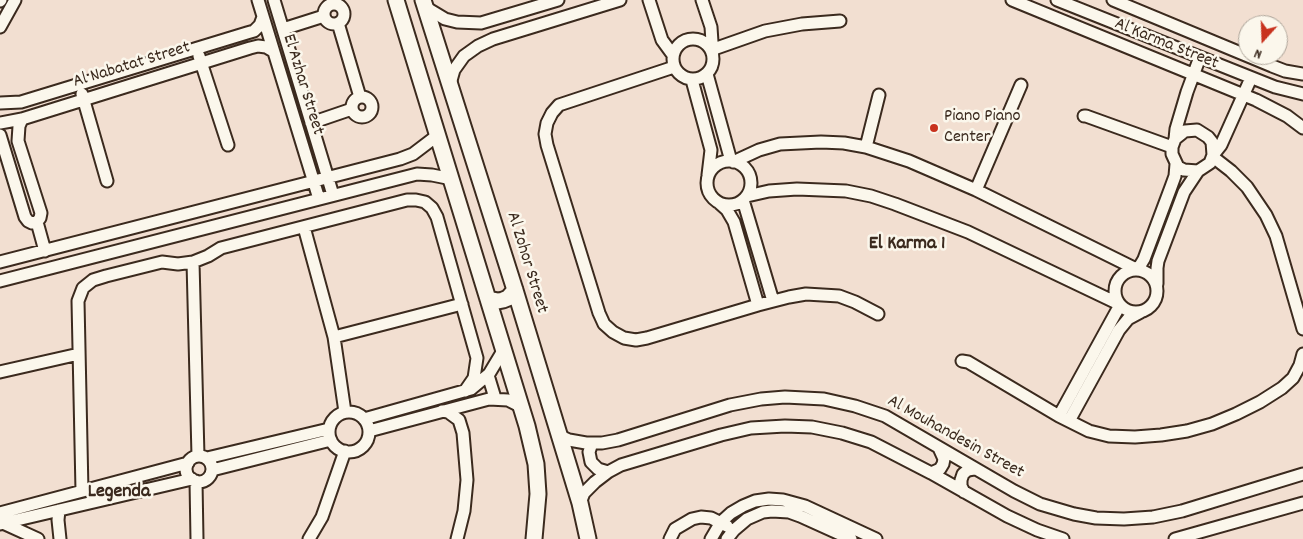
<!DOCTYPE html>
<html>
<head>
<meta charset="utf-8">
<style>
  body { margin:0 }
  #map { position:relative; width:1303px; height:539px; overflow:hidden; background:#f2dfd1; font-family:Dekko,sans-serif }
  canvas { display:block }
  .north { position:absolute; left:1238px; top:15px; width:50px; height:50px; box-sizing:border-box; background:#fbf7ec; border:1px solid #aea59a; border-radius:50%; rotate:200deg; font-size:14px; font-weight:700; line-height:20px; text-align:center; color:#3b2a1e }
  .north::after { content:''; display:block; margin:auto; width:18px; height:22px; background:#c8321e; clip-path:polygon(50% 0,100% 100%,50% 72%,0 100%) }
</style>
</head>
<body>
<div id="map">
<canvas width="1303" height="539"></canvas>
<div class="north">N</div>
</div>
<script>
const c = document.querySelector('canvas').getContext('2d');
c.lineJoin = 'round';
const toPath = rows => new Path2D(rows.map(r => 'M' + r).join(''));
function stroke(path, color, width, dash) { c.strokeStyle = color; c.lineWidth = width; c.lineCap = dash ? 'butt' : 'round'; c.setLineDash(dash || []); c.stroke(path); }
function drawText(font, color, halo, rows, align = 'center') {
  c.font = font + ' Dekko,sans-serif'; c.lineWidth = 5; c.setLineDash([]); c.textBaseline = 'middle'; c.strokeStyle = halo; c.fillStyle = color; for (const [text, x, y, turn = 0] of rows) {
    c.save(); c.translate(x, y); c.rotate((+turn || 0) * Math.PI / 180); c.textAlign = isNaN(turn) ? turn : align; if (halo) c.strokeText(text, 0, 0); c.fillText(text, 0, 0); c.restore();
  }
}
const minor = toPath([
  [258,0,319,199],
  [274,0,333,195],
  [649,0,662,40,673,55],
  [702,0,711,27,712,42,710,48],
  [1012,0,1256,100,1287,116,1303,128],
  [1057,0,1275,87,1303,94],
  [1113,0,1272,66,1285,71,1303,74],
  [0,1,1,0],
  '324 14a10 10 0 1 1 20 0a10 10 0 1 1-20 0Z',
  [425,7,445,19,457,22,481,23,558,0],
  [338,23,360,97],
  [0,27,15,0],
  [283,29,324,16],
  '673 59a20 20 0 1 1 40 0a20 20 0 1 1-40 0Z',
  [711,50,765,31,802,24,840,21],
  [199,56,228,145],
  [674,67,559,105,552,113,547,123,545,134,547,145,599,313,604,324,613,332,624,338,636,340,647,338,758,305,789,297,806,294,839,296,855,302,878,314],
  [707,74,731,161],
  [692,80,711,150,708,175],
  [450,84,454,70,464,56,478,46,493,39,620,0],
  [82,94,107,181],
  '352 107a10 10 0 1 1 20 0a10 10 0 1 1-20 0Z',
  [0,103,21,102,247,33,254,31,260,25,263,17],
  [1084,116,1086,116,1172,147],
  [0,123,22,119,250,48,258,46,266,47,273,51],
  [311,123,352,109],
  [0,135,25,217,28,221,32,223,37,222,40,218,41,213,18,141,19,126,22,119],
  [1175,139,1176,129,1187,92,1200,57],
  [866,147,879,95],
  [1213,155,1221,145,1251,78],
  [1213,157,1231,171,1247,187,1266,215,1276,236,1303,329],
  '707 183a22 22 0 1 1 44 0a22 22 0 1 1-44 0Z',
  [733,162,759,150,780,144,821,142,844,143,866,147,909,161,976,190,1136,269],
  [976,190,1021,85],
  [747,196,769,191,797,189,846,191,871,196,895,204,968,232,1119,304],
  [743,200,773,301],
  [718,202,727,210,734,222,758,305],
  [37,222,45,251],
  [304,227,334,337,345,412],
  [0,262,400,159,413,154,438,135],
  [193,262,198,456],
  [1138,269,1144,259,1171,187,1175,176,1176,164],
  '1115 291a21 21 0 1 1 42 0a21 21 0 1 1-42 0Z',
  [0,281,417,174,432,175,452,179],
  [1157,284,1157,268,1158,261,1184,192,1198,171,1210,163,1213,155,1212,142,1208,137,1197,130,1185,131,1175,139,1172,147,1172,154,1178,167,1184,170,1198,171],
  [334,337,462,304],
  [962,361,968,362,1059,416,1089,431,1109,436,1135,437,1161,435,1187,431,1212,424,1236,414,1260,402,1282,388,1293,378,1300,365,1303,354],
  [0,372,79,354],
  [488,375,495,398],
  [442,411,448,412,459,420,463,433,467,480,464,511,457,539],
  '329 432a20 20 0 1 1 40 0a20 20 0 1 1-40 0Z',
  [1059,416,1120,305],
  [364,419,471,389,489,374,504,349],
  [1069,421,1119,330,1128,319,1141,312],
  [369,431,489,399,508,400,520,406],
  [558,435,569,440,586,443,602,443,618,440,730,405,761,399,785,397,824,399,855,406,885,416,1014,491,1040,504,1074,514,1096,518,1124,519,1153,517,1182,511,1303,474],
  [592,443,589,452,591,462,598,469,608,472],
  '186 469a13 13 0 1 1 26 0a13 13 0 1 1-26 0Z',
  [207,458,329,429],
  [212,470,331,440],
  [931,473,940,469,943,464,944,459,939,448],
  [196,481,197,539],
  [82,491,78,301,83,288,93,280,106,276,162,262,178,264,193,262,208,256,221,248,407,200,416,200,425,202,432,208,437,217,477,358,474,378,465,391],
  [964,492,961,486,961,480,963,474,968,470,974,469],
  [580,503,584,493,595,482,608,472,621,465,721,435,751,428,785,426,812,427,842,433,871,442,931,473,1007,516,1037,530,1063,539],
  [59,510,58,520,60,539],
  [0,513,188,463],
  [3,523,38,539],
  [0,524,192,479],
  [309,539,322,517,345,451],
  [670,539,675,529,692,519,701,517,711,518,727,526],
  [711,539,721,522,731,513,743,506,755,501,769,499,783,500,805,506,876,539],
  [727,539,734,530,747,519,763,512,772,511,789,512,800,516,851,539],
  [1175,539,1303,503]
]);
const secondary = toPath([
  [396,0,527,426,536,464,538,494,534,539],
  [423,0,515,290,580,503,588,539],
  [488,299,498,301,503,300,508,298,515,290]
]);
stroke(minor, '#3b2a1e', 15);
stroke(secondary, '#3b2a1e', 19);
stroke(minor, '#fbf7ec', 11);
stroke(secondary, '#fbf7ec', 15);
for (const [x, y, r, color] of [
  [934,128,5,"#c8321e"]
]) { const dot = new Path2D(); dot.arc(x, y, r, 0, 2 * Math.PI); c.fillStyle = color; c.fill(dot); stroke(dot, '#fbf7ec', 2); }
drawText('18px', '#3b2a1e', '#fbf7ec', [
  ["Al Karma Street",1166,45,22],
  ["Al Nabatat Street",132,66,-17],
  ["El Azhar Street",302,85,73],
  ["Al Zohor Street",526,263,73],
  ["Al Mouhandesin Street",955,438,29]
]);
drawText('18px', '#3b2a1e', '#fbf7ec', [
  ["Piano Piano",944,118],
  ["Center",944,139]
], 'left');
drawText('bold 20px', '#3b2a1e', '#fbf7ec', [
  ["El Karma 1",907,245],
  ["Legenda",119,493]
]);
</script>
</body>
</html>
